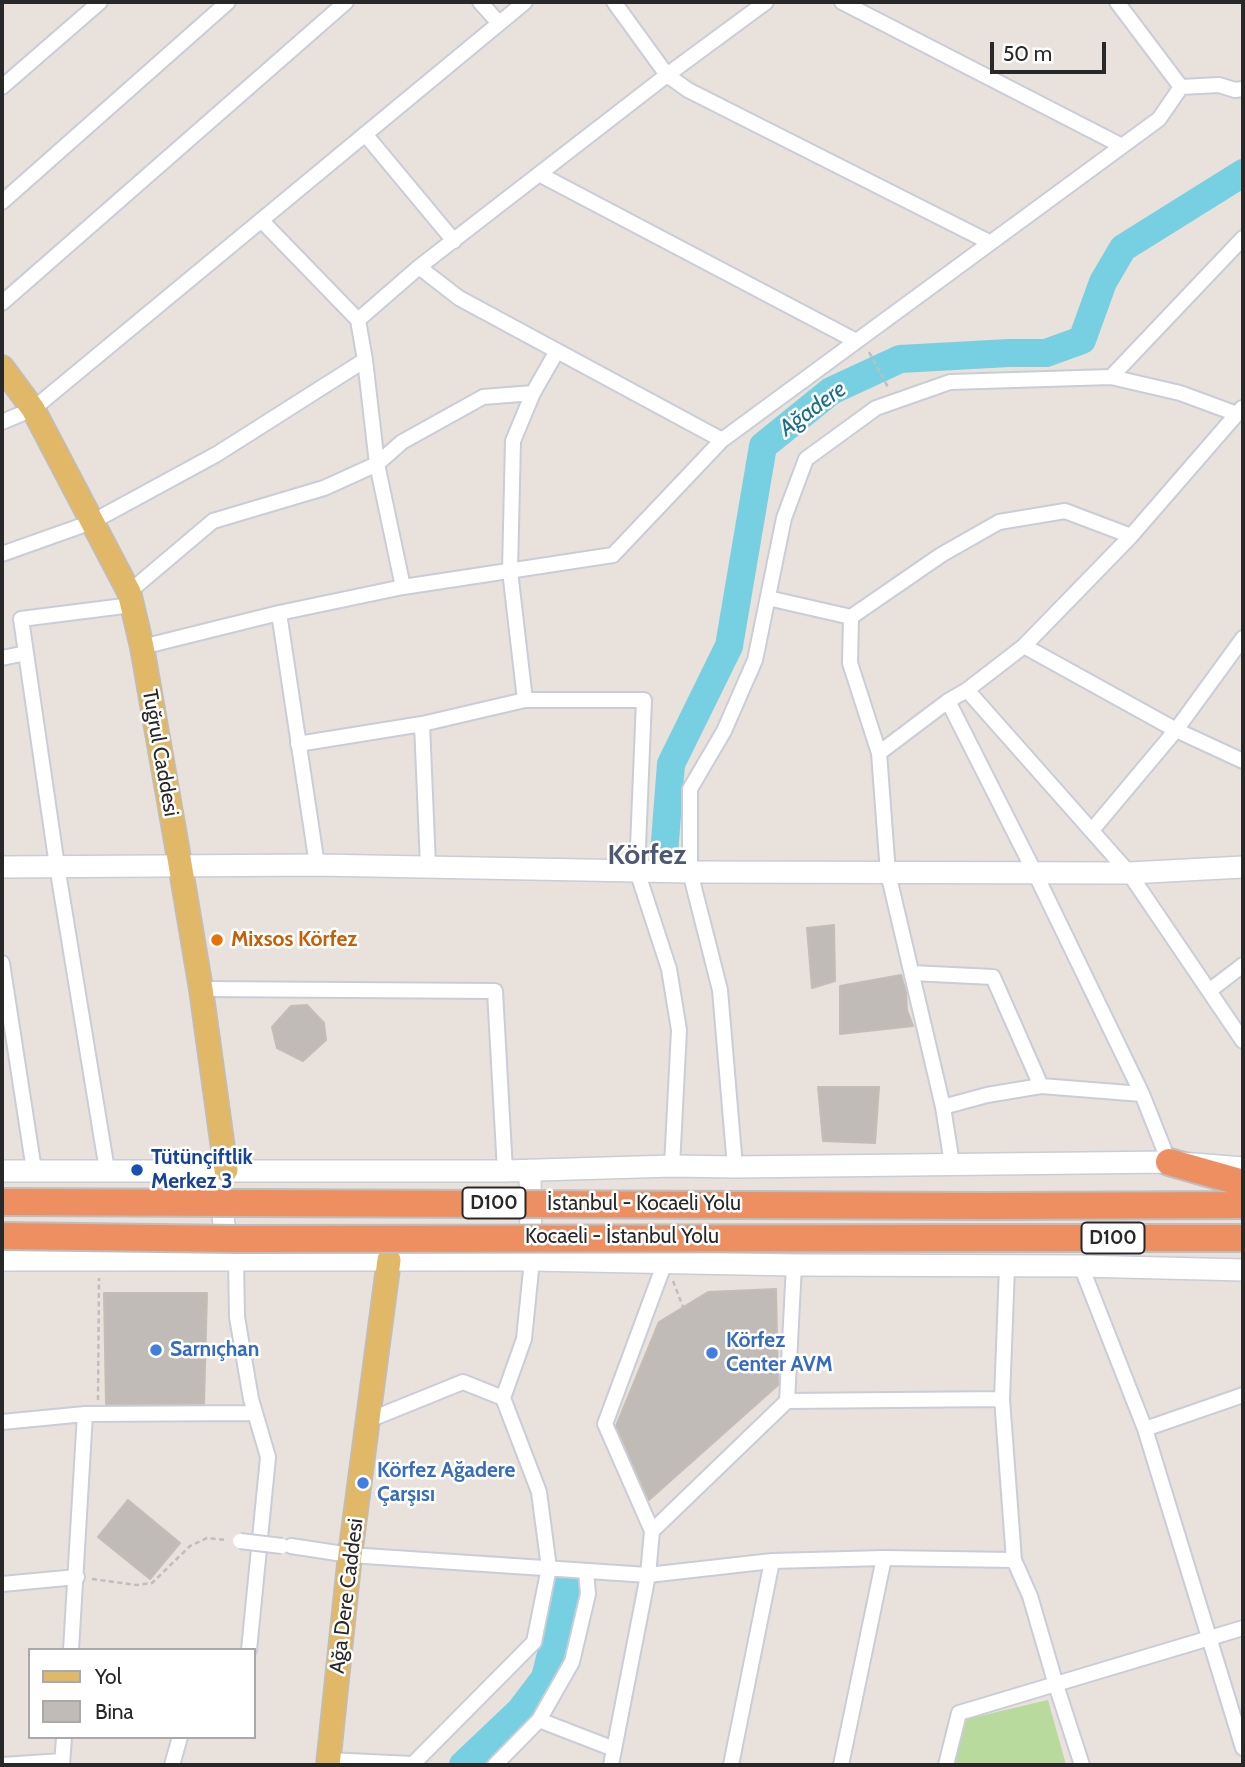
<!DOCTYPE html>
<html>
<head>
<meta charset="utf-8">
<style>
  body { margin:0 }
  #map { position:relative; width:1245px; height:1767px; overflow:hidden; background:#e9e1db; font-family:Cabin,sans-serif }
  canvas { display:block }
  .frame { position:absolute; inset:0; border:4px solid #282828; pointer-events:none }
  .legend { position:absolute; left:28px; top:1648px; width:228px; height:91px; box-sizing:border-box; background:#fff; border:2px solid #a9a9a9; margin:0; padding:9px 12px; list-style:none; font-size:21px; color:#282828 }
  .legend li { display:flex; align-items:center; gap:14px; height:35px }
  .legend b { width:35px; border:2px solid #a9a9a9 }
  .scale { position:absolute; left:990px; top:42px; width:116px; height:32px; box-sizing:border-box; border:4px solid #282828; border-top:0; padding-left:9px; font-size:21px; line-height:24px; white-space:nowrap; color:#282828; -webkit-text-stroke:5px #fff; paint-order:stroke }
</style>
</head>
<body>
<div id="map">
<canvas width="1245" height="1767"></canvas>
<div class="frame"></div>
<ul class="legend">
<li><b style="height:9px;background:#e1b867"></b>Yol</li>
<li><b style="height:19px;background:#c1bbb7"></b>Bina</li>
</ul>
<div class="scale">50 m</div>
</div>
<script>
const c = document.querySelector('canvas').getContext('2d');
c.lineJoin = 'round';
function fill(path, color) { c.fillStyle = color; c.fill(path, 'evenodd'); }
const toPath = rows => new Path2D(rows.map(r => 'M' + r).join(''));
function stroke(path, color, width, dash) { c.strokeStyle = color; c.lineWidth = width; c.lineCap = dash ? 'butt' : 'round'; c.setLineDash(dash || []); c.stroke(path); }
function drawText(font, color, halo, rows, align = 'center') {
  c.font = font + ' Cabin,sans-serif'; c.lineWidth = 5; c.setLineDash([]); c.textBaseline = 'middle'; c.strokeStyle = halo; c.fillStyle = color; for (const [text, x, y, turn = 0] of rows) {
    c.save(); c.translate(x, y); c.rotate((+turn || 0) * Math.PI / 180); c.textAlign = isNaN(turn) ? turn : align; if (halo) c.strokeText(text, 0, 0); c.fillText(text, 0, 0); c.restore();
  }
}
fill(toPath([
  [1048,1700,1066,1765,952,1765,967,1719]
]), '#b8da9c');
stroke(toPath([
  [664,854,671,764,729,646,763,446,831,391,900,359,1009,353,1046,353,1082,340,1103,282,1123,248,1243,173],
  [463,1765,520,1711,545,1678,569,1583]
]), '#77d0e1', 28);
const building = toPath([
  [834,925,835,981,812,988,807,928,834,925],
  [901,975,906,992,907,1010,913,1026,840,1034,840,986,901,975],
  [307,1005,324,1023,326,1040,303,1061,277,1048,272,1027,291,1006,307,1005],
  [818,1087,879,1087,875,1143,823,1141,818,1087],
  [776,1289,778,1385,649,1500,616,1426,659,1322,708,1292,776,1289],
  [104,1293,207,1293,204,1404,106,1404,104,1293],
  [128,1500,180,1543,150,1579,98,1537,128,1500]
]);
fill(building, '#c1bbb7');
stroke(building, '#c4bdb5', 2);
const street = toPath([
  [480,2,498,22],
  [614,2,667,75,688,90,989,242],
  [842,2,1122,146],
  [2,87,100,2],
  [1181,87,1219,85,1235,90,1243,89],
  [365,134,454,241],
  [539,174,856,341],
  [2,202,228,2],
  [262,221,358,320,365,360,377,464,403,587],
  [419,267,459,298,722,440],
  [2,303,346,2],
  [358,320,419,267,667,75,766,2],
  [1111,377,1243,238],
  [2,422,33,409,525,2],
  [2,554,92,522,217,454,365,360],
  [129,592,213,521,324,488,377,464,402,442,483,397,533,393],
  [768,598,851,617],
  [279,613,317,865],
  [1024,646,1176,730,1243,761],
  [142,647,279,613,403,587,613,555,722,440,1159,119,1181,87,1117,2],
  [26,653,21,619,132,605],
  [2,658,26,653,57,866,107,1170],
  [967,690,1129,873,1243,1041],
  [525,700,510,571,513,441,533,393,557,351],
  [948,701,1035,873,1142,1094,1169,1162],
  [298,744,422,724],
  [879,753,850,663,851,617,941,555,999,522,1065,511,1131,536],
  [1093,829,1176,730,1243,638],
  [428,866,422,724,525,700,644,700,637,871,669,969,679,1030,672,1166],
  [2,963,34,1170],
  [912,973,993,977,1041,1086],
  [201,989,495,991,505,1171],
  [1209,991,1243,965],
  [943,1107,987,1095,1041,1086,1142,1094],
  [952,1164,943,1107,888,873,879,753,948,701,967,690,1024,646,1131,536,1242,408],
  [735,1167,720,990,690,872,690,789,724,731,755,660,784,518,806,459,876,408,950,382,1111,377,1180,393,1237,414],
  [236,1259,237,1317,251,1399,268,1457,249,1650],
  [1081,1266,1145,1429,1243,1748],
  [1007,1267,1002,1399,1014,1560,1030,1596,1056,1685,1082,1765],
  [503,1398,524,1339,532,1260],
  [787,1401,1002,1399],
  [85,1414,255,1413],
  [369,1420,463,1382,503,1398,539,1492,549,1568,534,1642,412,1765],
  [2,1422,85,1414,71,1650],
  [1145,1429,1243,1395],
  [652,1531,605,1424,665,1262],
  [291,1546,350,1555,648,1575,772,1561,884,1558,1014,1560],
  [2,1584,77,1577],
  [539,1720,614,1749],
  [328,1760,412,1764],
  [3,1765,62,1761],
  [62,1765,64,1737],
  [172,1765,180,1737],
  [495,1765,539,1720,572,1662,588,1594,586,1571],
  [611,1765,648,1575,652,1531,787,1401,794,1265],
  [731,1765,772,1561],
  [841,1765,884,1558],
  [946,1765,959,1713,1243,1628]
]);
const secondary = toPath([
  [2,867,317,865,690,872,1129,873,1243,867],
  [202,1170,216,1180,220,1188,226,1244,221,1251],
  [530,1170,531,1254],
  [2,1171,505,1171,672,1166,735,1167,1169,1162,1243,1168],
  [2,1260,532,1260,794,1265,1081,1266,1243,1270]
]);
const primary = toPath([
  [2,367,33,409,129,592,142,647,180,864,201,989,226,1170],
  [328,1765,350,1555,389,1260]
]);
const highway = toPath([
  [1169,1162,1243,1183],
  [986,1206,1243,1205],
  [982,1238,1243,1238]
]);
stroke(street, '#c9cdd8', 18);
stroke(secondary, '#c9cdd8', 24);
stroke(primary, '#bebebe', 26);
stroke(highway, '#bebebe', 30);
stroke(toPath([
  [869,352,889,389],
  [673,1281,683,1307],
  [98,1400,99,1278],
  [92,1579,137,1585,152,1583,190,1546,207,1538,226,1540]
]), '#bebebe', 2.5, [5, 3.5]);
stroke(street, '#fff', 14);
stroke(secondary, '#fff', 21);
stroke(primary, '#e1b867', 23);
stroke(highway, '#ed8f61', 26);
const streetBridge = toPath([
  [240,1541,282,1546]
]);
const highwayBridge = toPath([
  [2,1202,986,1206],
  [2,1236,237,1239,982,1238]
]);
stroke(streetBridge, '#c9cdd8', 18, []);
stroke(highwayBridge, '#bebebe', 30, []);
stroke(streetBridge, '#fff', 14);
stroke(highwayBridge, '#ed8f61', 26);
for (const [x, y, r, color] of [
  [217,940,7,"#e8710a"],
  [137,1170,7,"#1a4fb4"],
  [156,1350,7,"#3f7fe0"],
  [712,1353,7,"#3f7fe0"],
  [363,1483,7,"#3f7fe0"]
]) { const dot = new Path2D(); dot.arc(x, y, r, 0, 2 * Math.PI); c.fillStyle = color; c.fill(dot); stroke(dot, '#fff', 2.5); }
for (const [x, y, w] of [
  [494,1203,63],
  [1113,1238,63]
]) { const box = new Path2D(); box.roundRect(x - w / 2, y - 15.5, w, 31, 5); c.fillStyle = '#fff'; c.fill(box); stroke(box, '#282828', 2); }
drawText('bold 19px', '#282828', null, [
  ["D100",494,1203],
  ["D100",1113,1238]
]);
drawText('21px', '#282828', '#fff', [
  ["Tuğrul Caddesi",160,753,80],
  ["İstanbul - Kocaeli Yolu",644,1204],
  ["Kocaeli - İstanbul Yolu",622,1237],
  ["Ağa Dere Caddesi",347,1596,-83]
]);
drawText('bold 21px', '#c56008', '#fff', [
  ["Mixsos Körfez",231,940]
], 'left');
drawText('bold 21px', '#164399', '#fff', [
  ["Tütünçiftlik",151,1158],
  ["Merkez 3",151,1182]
], 'left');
drawText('bold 21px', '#366cbe', '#fff', [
  ["Körfez",726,1341],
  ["Center AVM",726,1365],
  ["Sarnıçhan",170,1350],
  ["Körfez Ağadere",377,1471],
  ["Çarşısı",377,1495]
], 'left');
drawText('italic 23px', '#1a6e89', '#fff', [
  ["Ağadere",813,409,-36]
]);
drawText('bold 28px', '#4d5873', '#fff', [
  ["Körfez",647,856]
]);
</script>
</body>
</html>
